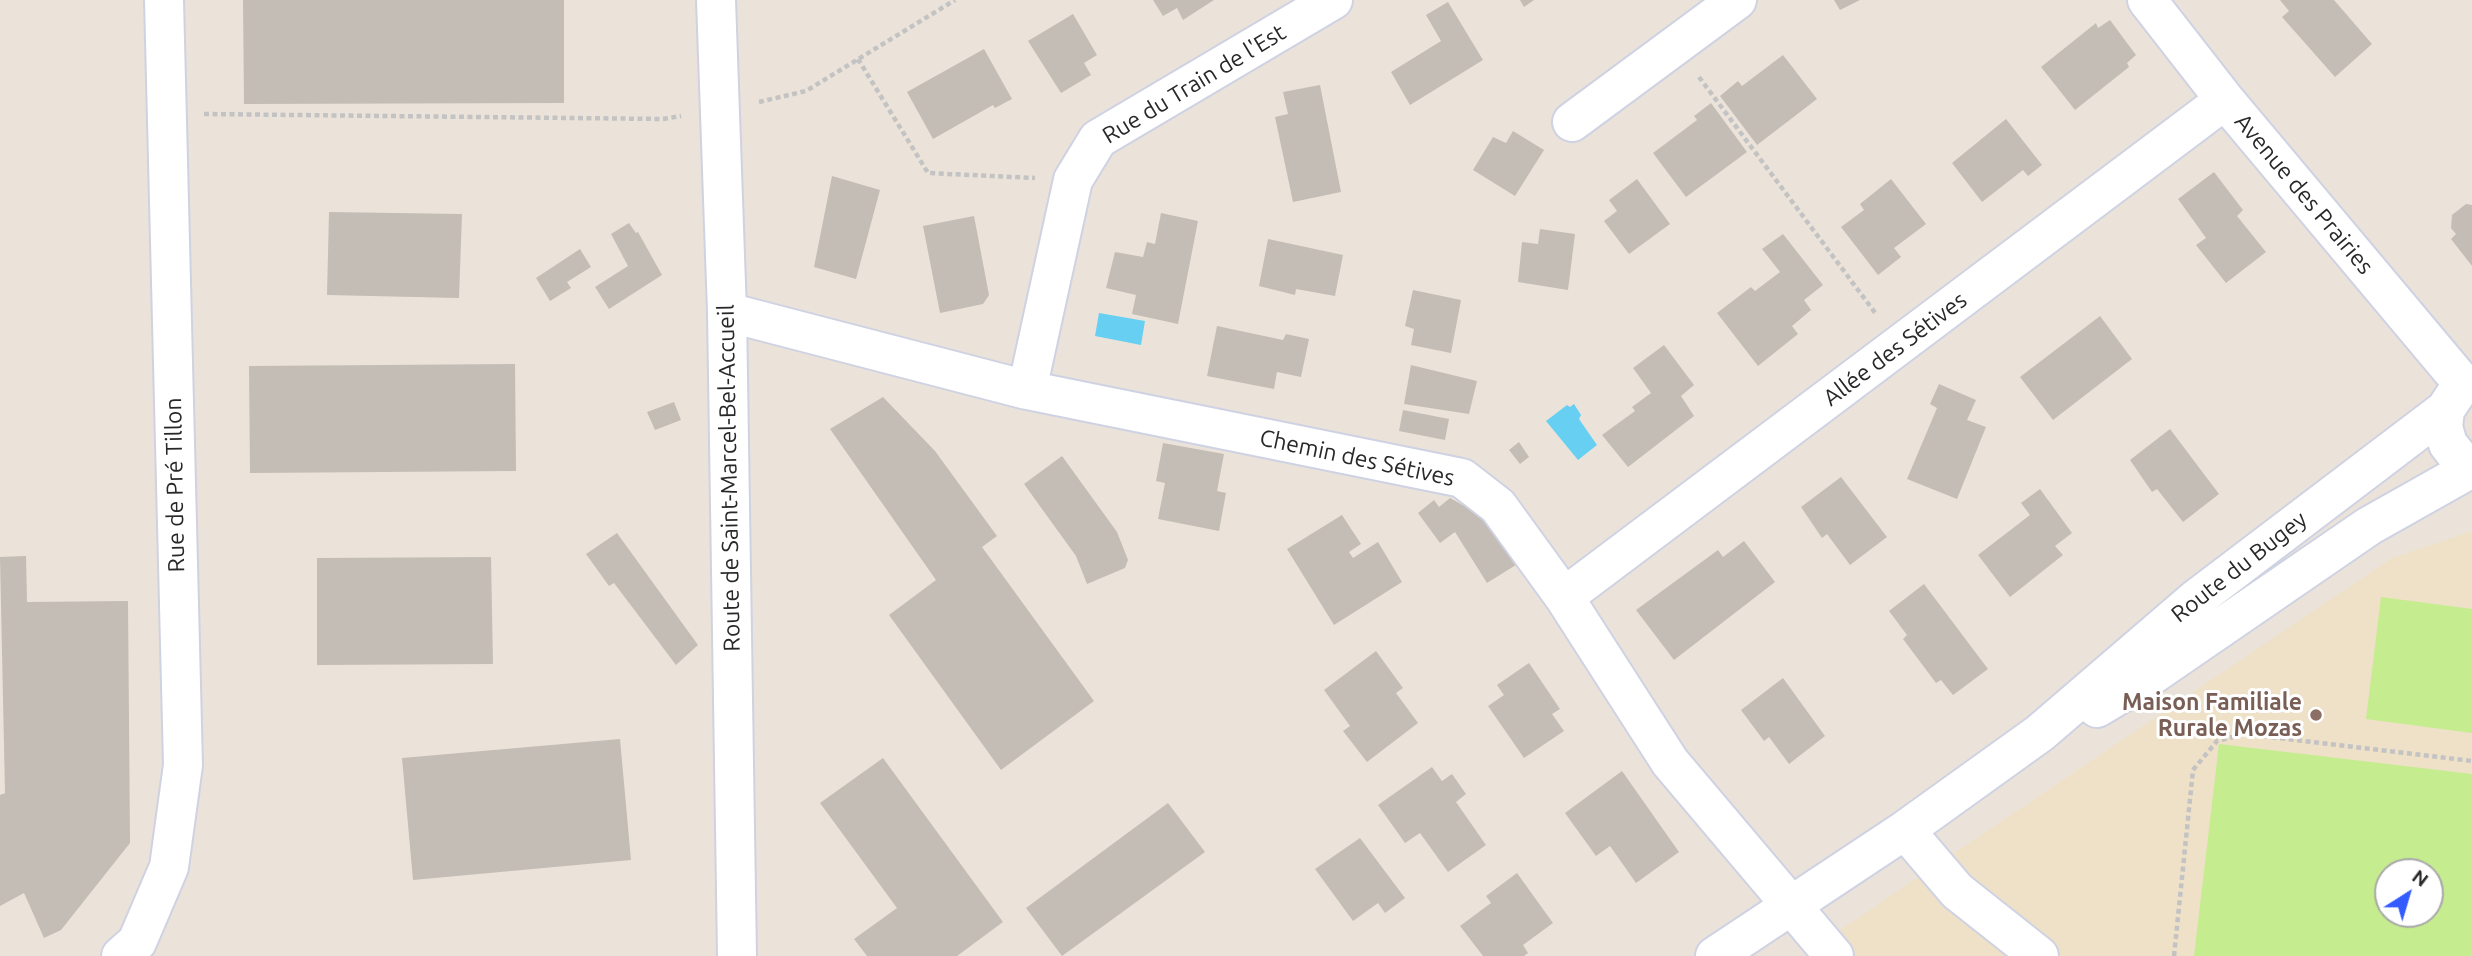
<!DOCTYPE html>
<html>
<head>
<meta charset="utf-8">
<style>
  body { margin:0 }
  #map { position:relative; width:2472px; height:956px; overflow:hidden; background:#ebe3d9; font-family:Ubuntu,sans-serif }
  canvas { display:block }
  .north { position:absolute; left:2374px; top:858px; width:70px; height:70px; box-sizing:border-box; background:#fff; border:2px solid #a9a9a9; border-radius:50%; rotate:37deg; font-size:19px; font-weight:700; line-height:28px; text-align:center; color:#282828 }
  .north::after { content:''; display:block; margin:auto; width:24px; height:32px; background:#335bff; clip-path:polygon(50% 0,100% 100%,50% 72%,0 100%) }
</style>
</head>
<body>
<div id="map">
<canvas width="2472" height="956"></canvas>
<div class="north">N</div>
</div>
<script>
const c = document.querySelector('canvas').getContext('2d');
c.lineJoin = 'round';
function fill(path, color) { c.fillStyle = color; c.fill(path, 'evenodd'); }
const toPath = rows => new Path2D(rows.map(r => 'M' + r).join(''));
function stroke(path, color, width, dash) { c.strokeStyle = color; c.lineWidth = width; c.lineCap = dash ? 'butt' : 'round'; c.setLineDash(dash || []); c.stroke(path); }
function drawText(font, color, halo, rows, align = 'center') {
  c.font = font + ' Ubuntu,sans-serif'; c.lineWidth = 6; c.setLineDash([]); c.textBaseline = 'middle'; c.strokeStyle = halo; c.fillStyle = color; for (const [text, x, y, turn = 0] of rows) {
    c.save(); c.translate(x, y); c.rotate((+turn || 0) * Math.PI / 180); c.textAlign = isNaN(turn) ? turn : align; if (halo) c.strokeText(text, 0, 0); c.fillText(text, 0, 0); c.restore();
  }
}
fill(toPath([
  [2472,531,2472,956,1853,956,1834,934,2392,558],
  [2388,872,2430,872,2430,914,2388,914]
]), '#eee1c8');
fill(toPath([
  [2381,597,2472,609,2472,733,2366,719],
  [2219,744,2472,774,2472,956,2194,956],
  [2430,872,2430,914,2388,914,2388,872]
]), '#c5ec8e');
fill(toPath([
  [1099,313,1145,321,1141,345,1095,336],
  [1574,404,1581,415,1579,419,1597,445,1578,460,1546,421,1567,405,1570,407]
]), '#67cff2');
fill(toPath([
  [243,0,564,0,564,103,244,104],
  [1153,0,1214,0,1183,20,1177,8,1163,16],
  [1520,0,1534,0,1524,7],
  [1834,0,1860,0,1840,10],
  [2280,0,2334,0,2372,44,2335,77,2282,17,2289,11],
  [1448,2,1483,60,1410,105,1391,72,1441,41,1426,15],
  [1073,14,1097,55,1084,63,1091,75,1061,93,1028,41],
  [2110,20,2136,55,2127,63,2129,67,2075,110,2041,67,2096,23,2098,28],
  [984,49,1012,99,995,108,993,105,933,139,907,92],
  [1783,55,1817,99,1757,145,1720,96,1738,81,1742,86],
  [1320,85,1341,192,1293,202,1275,117,1288,114,1283,92],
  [1711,103,1747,152,1686,197,1653,153,1697,120,1694,116],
  [2006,119,2042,165,2028,176,2023,170,1982,202,1952,163],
  [1513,131,1544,150,1515,196,1473,170,1493,137,1506,143],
  [2214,172,2243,210,2237,216,2266,252,2226,283,2196,245,2206,238,2178,199],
  [832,176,880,190,856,279,814,267],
  [1637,179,1670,224,1629,254,1604,221,1617,211,1609,200],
  [1891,179,1926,224,1894,248,1901,257,1878,275,1841,227,1864,210,1860,204],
  [2466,204,2472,205,2472,266,2451,239,2456,234,2451,228,2452,215],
  [329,212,462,214,459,298,327,295],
  [1161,213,1198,221,1178,324,1132,314,1136,295,1106,288,1115,252,1143,257,1147,242,1155,244],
  [974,216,989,295,983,304,940,313,923,226],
  [629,223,636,233,638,232,662,275,609,309,595,287,628,266,611,234],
  [1540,229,1575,234,1568,290,1518,282,1522,242,1538,244],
  [1783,234,1823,285,1804,300,1811,310,1792,326,1798,334,1758,366,1717,313,1751,287,1755,291,1780,272,1762,249],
  [1268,239,1343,255,1335,296,1296,289,1295,295,1259,286],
  [580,249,591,267,567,282,571,288,550,301,536,278],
  [1413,290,1461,300,1451,353,1411,345,1414,329,1405,326],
  [2100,316,2132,359,2053,420,2020,377],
  [1217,326,1283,340,1286,334,1309,339,1301,377,1277,372,1274,389,1207,376],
  [1664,345,1694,385,1681,396,1694,416,1628,467,1602,435,1635,411,1632,407,1651,393,1633,368],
  [515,364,516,471,250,473,249,366],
  [1411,365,1477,381,1469,414,1404,404],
  [1939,384,1976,400,1967,420,1986,427,1957,499,1907,479,1937,408,1930,404],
  [883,397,935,451,997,536,982,547,1094,701,1001,770,889,615,936,580,830,429],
  [674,402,681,420,655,430,647,412],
  [1403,410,1449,419,1445,440,1399,431],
  [2170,429,2219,494,2183,522,2157,489,2152,492,2130,460],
  [1519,442,1529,457,1520,464,1509,450],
  [1163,443,1224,454,1217,491,1226,493,1219,531,1158,519,1165,483,1156,481],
  [1062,456,1117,532,1128,560,1125,568,1087,584,1076,556,1024,484],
  [1841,477,1887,537,1850,565,1827,534,1822,538,1801,507],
  [2040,489,2072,533,2055,546,2063,555,2010,597,1978,555,2030,515,2021,503],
  [1450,498,1475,512,1499,533,1519,563,1487,583,1455,532,1440,543,1418,513,1434,500,1439,507],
  [1342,515,1361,544,1349,552,1353,558,1378,542,1402,582,1334,625,1287,549],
  [617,533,698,645,676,665,614,583,609,586,586,554],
  [1744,541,1775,582,1674,660,1636,610,1718,550,1723,557],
  [26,556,27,602,128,601,130,843,61,930,44,938,24,893,0,906,0,795,5,793,0,557],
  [491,557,493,664,317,665,317,558],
  [1924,584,1988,669,1953,695,1941,680,1936,683,1903,639,1907,635,1889,611],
  [1376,651,1403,688,1396,693,1418,723,1367,762,1343,731,1350,726,1324,690],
  [1529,663,1560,709,1552,714,1564,731,1524,758,1488,706,1504,695,1497,685],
  [1783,678,1825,736,1789,764,1769,737,1764,741,1741,710],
  [620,739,631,860,413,880,402,758],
  [883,758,1003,922,957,956,867,956,854,939,897,908,820,803],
  [1432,767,1442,781,1452,774,1466,794,1456,802,1486,845,1448,872,1420,833,1405,843,1378,805],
  [1622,771,1679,852,1636,883,1610,846,1596,856,1565,813],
  [1168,803,1205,852,1062,956,1026,908],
  [1360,838,1405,898,1385,913,1378,903,1353,921,1315,869],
  [1517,873,1553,923,1523,945,1528,953,1524,956,1483,956,1460,926,1491,903,1486,896]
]), '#c3bdb5');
const minor = toPath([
  [716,0,727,312,737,956],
  [2147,0,2225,100,2464,385],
  [1572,122,1737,0],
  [727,312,1027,390,1462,478,1498,506,1564,597,1670,762,1834,956],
  [1027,390,1073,180,1098,139,1333,0],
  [2457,392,2445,410,2443,427,2448,444,2459,458,2472,465],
  [1564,597,2225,100],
  [2097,708,2152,675,2369,526,2472,468],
  [1905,830,1957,891,2039,956],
  [121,956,137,942,169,867,183,765,164,0],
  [1715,956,1905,830,2040,733,2196,599,2445,410]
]);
stroke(minor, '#ced2e2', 42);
stroke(toPath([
  [858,59,928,173,1035,178],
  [1699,77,1876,314],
  [759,102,806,91,955,0],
  [204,114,663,119,681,116],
  [2174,956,2193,770,2217,741,2245,734,2472,761]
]), '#c3c3c3', 4.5, [5, 3.5]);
stroke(minor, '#fff', 38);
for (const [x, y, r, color] of [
  [2316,715,7,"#8d6e63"]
]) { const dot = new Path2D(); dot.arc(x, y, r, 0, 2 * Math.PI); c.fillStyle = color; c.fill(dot); stroke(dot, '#fff', 2.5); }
drawText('23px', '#282828', '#fff', [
  ["Rue du Train de l'Est",1194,84,-31],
  ["Avenue des Prairies",2304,194,50],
  ["Allée des Sétives",1895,349,-37],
  ["Chemin des Sétives",1357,458,12],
  ["Route de Saint-Marcel-Bel-Accueil",729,478,-91],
  ["Rue de Pré Tillon",175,485,-91],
  ["Route du Bugey",2239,567,-38]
]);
drawText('bold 23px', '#785e54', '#fff', [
  ["Maison Familiale",2302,702],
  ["Rurale Mozas",2302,728]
], 'right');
</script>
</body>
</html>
